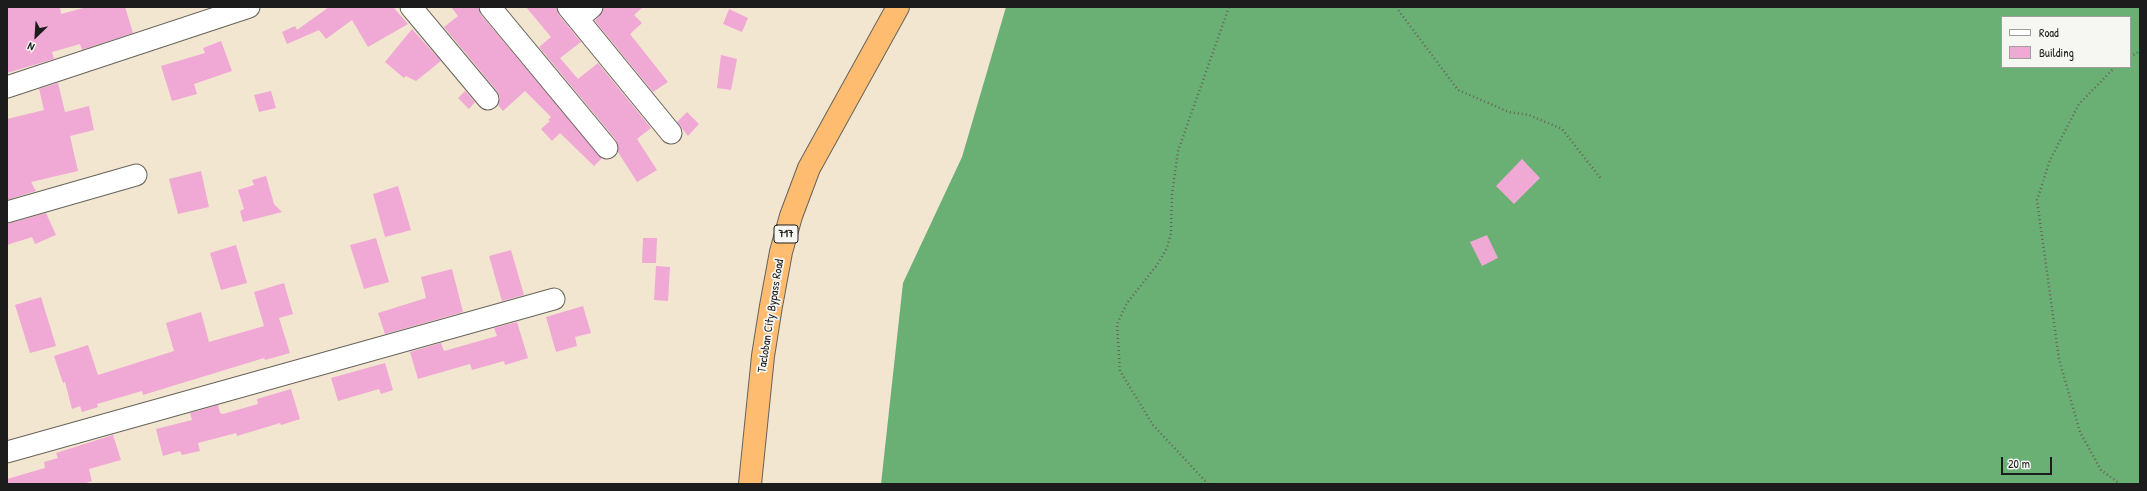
<!DOCTYPE html>
<html>
<head>
<meta charset="utf-8">
<style>
  body { margin:0 }
  #map { position:relative; width:2147px; height:491px; overflow:hidden; background:#f3e6d1; font-family:"Patrick Hand",sans-serif }
  canvas { display:block }
  .frame { position:absolute; inset:0; border:8px solid #1c1c1c; pointer-events:none }
  .legend { position:absolute; left:2001px; top:16px; width:130px; height:52px; box-sizing:border-box; background:#f6f6f2; border:1px solid #9f9f9c; margin:0; padding:5px 7px; list-style:none; font-size:12px; color:#1c1c1c }
  .legend li { display:flex; align-items:center; gap:8px; height:20px }
  .legend b { width:20px; border:1px solid #9f9f9c }
  .north { position:absolute; left:16px; top:16px; width:40px; height:40px; -webkit-text-stroke:3px #f6f6f2; paint-order:stroke; rotate:205deg; font-size:11px; font-weight:700; line-height:16px; text-align:center; color:#1c1c1c }
  .north::after { content:''; display:block; margin:auto; width:14px; height:18px; background:#1c1c1c; clip-path:polygon(50% 0,100% 100%,50% 72%,0 100%) }
  .scale { position:absolute; left:2001px; top:457px; width:51px; height:18px; box-sizing:border-box; border:2px solid #1c1c1c; border-top:0; padding-left:5px; font-size:12px; line-height:14px; white-space:nowrap; color:#1c1c1c; -webkit-text-stroke:3px #f6f6f2; paint-order:stroke }
</style>
</head>
<body>
<div id="map">
<canvas width="2147" height="491"></canvas>
<div class="frame"></div>
<ul class="legend">
<li><b style="height:5px;background:#fff"></b>Road</li>
<li><b style="height:11px;background:#f0a8d5"></b>Building</li>
</ul>
<div class="north">N</div>
<div class="scale">20 m</div>
</div>
<script>
const c = document.querySelector('canvas').getContext('2d');
c.lineJoin = 'round';
function fill(path, color) { c.fillStyle = color; c.fill(path, 'evenodd'); }
const toPath = rows => new Path2D(rows.map(r => 'M' + r).join(''));
function stroke(path, color, width, dash) { c.strokeStyle = color; c.lineWidth = width; c.lineCap = dash ? 'butt' : 'round'; c.setLineDash(dash || []); c.stroke(path); }
function drawText(font, color, halo, rows, align = 'center') {
  c.font = font + ' "Patrick Hand",sans-serif'; c.lineWidth = 3.5; c.setLineDash([]); c.textBaseline = 'middle'; c.strokeStyle = halo; c.fillStyle = color; for (const [text, x, y, turn = 0] of rows) {
    c.save(); c.translate(x, y); c.rotate((+turn || 0) * Math.PI / 180); c.textAlign = isNaN(turn) ? turn : align; if (halo) c.strokeText(text, 0, 0); c.fillText(text, 0, 0); c.restore();
  }
}
fill(toPath([
  [1006,7,2140,7,2140,484,881,484,903,283,962,157],
  [2002,17,2130,17,2130,67,2002,67]
]), '#6ab074');
fill(toPath([
  [7,7,60,7,61,14,87,7,125,7,133,33,82,50,80,44,52,52,54,59,7,73],
  [329,7,393,7,408,24,368,47,352,20,326,39,319,30,287,44,282,32,295,26,297,30],
  [451,7,478,7,481,15,602,158,594,166,560,133,552,141,541,129,550,121,548,120,551,117,525,91,503,111,498,105,500,97,497,91,444,27,458,16],
  [526,7,556,7,559,15,581,42,560,58,578,79,598,63,651,128,637,139,657,170,637,182,618,152,616,140,539,47,551,37],
  [604,7,643,7,634,15,642,23,630,34,668,82,653,92,595,21,603,11],
  [729,9,748,18,742,32,723,24],
  [412,29,441,61,416,81,406,76,404,78,385,62],
  [221,41,232,71,194,84,197,94,172,101,161,66,205,53,203,48],
  [721,55,737,59,731,90,717,88],
  [58,83,65,112,89,106,94,130,70,136,78,171,31,182,36,191,7,200,7,119,44,110,39,89],
  [271,91,276,108,259,112,254,95],
  [465,91,475,102,469,109,458,98],
  [687,112,699,124,688,136,677,122],
  [1522,159,1540,178,1514,204,1496,186],
  [201,171,209,207,178,214,169,179],
  [266,176,274,204,282,212,243,222,240,211,244,209,238,190,254,185,252,180],
  [398,186,411,230,385,237,373,194],
  [46,213,56,235,35,244,32,237,7,245,7,224],
  [1487,235,1498,258,1482,266,1470,242],
  [376,238,389,282,364,289,350,245],
  [643,238,657,238,656,263,642,263],
  [236,245,247,283,221,290,210,253],
  [511,250,524,295,502,301,489,256],
  [656,266,670,267,668,301,654,300],
  [452,269,463,312,385,334,378,313,426,298,421,277],
  [284,283,293,314,279,318,290,353,265,360,264,358,143,395,142,391,97,404,98,407,82,412,80,406,72,409,65,382,63,383,54,356,88,345,98,375,174,351,166,323,201,312,209,342,264,326,254,292],
  [41,297,56,346,30,353,15,305],
  [583,306,591,333,575,337,577,346,556,352,546,317],
  [517,322,528,358,505,365,504,361,472,370,470,364,418,379,410,352,441,343,444,351,497,336,494,328],
  [385,363,393,390,381,394,379,389,338,401,331,378],
  [291,389,300,419,281,425,280,423,237,436,236,433,198,443,200,451,182,455,180,451,163,456,156,429,192,420,190,413,218,405,220,413,223,414,258,404,257,399],
  [113,435,121,460,89,469,92,481,83,484,7,484,7,479,45,468,44,462,58,458,56,453]
]), '#f0a8d5');
const minor = toPath([
  [411,7,488,99],
  [490,7,607,148],
  [568,7,671,133],
  [578,19,592,7],
  [7,87,249,7],
  [7,212,136,175],
  [7,452,554,299]
]);
const highway = toPath([
  [750,484,763,356,771,306,781,252,791,216,809,168,898,7]
]);
stroke(minor, '#67635b', 23);
stroke(highway, '#67635b', 24);
stroke(toPath([
  [1396,7,1458,90,1509,112,1529,115,1562,129,1602,180],
  [2130,57,2140,51],
  [2115,67,2079,104,2050,160,2037,200,2059,359,2080,432,2101,470,2120,484],
  [1208,484,1153,425,1120,371,1117,324,1127,303,1157,265,1167,248,1171,233,1172,194,1178,151,1229,7]
]), '#67635b', 2.5, [1, 3]);
stroke(minor, '#fff', 21);
stroke(highway, '#febc70', 22);
for (const [x, y, w] of [
  [786,234,24]
]) { const box = new Path2D(); box.roundRect(x - w / 2, y - 9, w, 18, 3); c.fillStyle = '#f6f6f2'; c.fill(box); stroke(box, '#1c1c1c', 1); }
drawText('bold 11px', '#1c1c1c', null, [
  ["717",786,234]
]);
drawText('12px', '#1c1c1c', '#f6f6f2', [
  ["Tacloban City Bypass Road",771,316,-81]
]);
</script>
</body>
</html>
